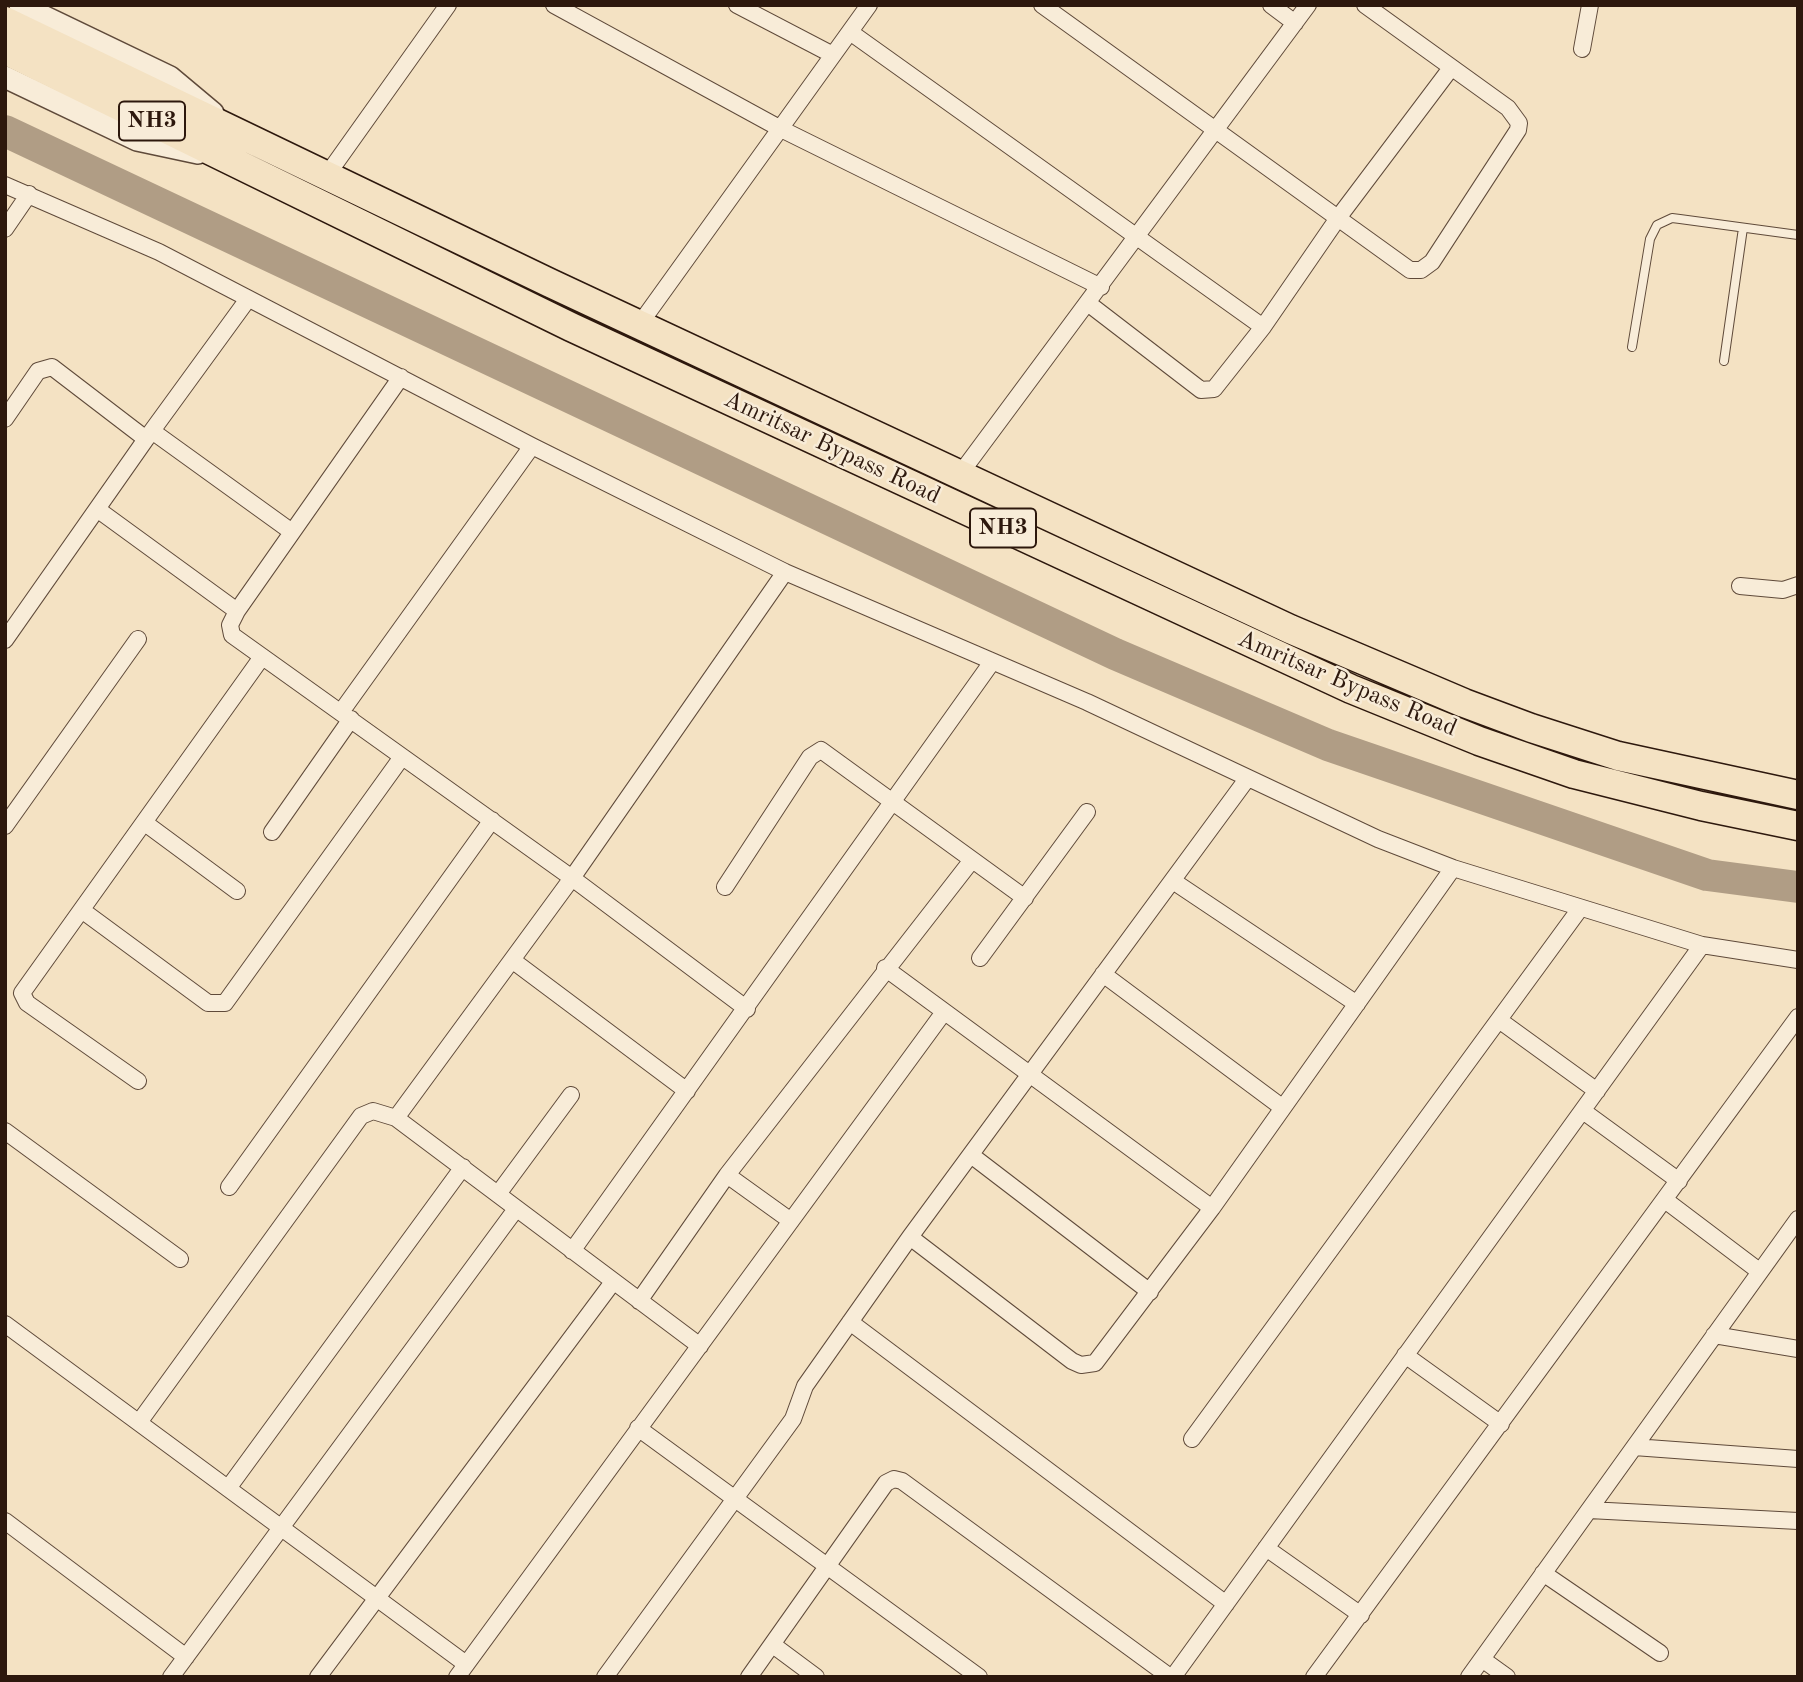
<!DOCTYPE html>
<html>
<head>
<meta charset="utf-8">
<style>
  body { margin:0 }
  #map { position:relative; width:1803px; height:1682px; overflow:hidden; background:#f4e2c3; font-family:"Old Standard TT",serif }
  canvas { display:block }
  .frame { position:absolute; inset:0; border:7px solid #2d180d; pointer-events:none }
</style>
</head>
<body>
<div id="map">
<canvas width="1803" height="1682"></canvas>
<div class="frame"></div>
</div>
<script>
const c = document.querySelector('canvas').getContext('2d');
c.lineJoin = 'round';
const toPath = rows => new Path2D(rows.map(r => 'M' + r).join(''));
function stroke(path, color, width, dash) { c.strokeStyle = color; c.lineWidth = width; c.lineCap = dash ? 'butt' : 'round'; c.setLineDash(dash || []); c.stroke(path); }
function drawText(font, color, halo, rows, align = 'center') {
  c.font = font + ' "Old Standard TT",serif'; c.lineWidth = 5; c.setLineDash([]); c.textBaseline = 'middle'; c.strokeStyle = halo; c.fillStyle = color; for (const [text, x, y, turn = 0] of rows) {
    c.save(); c.translate(x, y); c.rotate((+turn || 0) * Math.PI / 180); c.textAlign = isNaN(turn) ? turn : align; if (halo) c.strokeText(text, 0, 0); c.fillText(text, 0, 0); c.restore();
  }
}
stroke(toPath([
  [5,131,1115,654,1328,745,1707,875,1798,887]
]), '#b09d85', 32);
const service = toPath([
  [1632,347,1650,239,1657,225,1672,218,1680,219,1798,235],
  [1724,361,1743,228]
]);
const minor = toPath([
  [554,5,781,129,1101,287],
  [737,5,833,55],
  [1042,5,1410,270,1421,270,1432,262,1518,130,1519,123,1508,108,1365,5],
  [1271,5,1295,23],
  [850,32,1263,327],
  [1582,49,1590,5],
  [327,175,448,5],
  [5,185,159,252,532,446,785,572,1087,702,1378,839,1453,868,1702,945,1798,960],
  [5,229,29,194],
  [1089,304,1201,390,1214,389,1263,327,1338,218,1451,68],
  [639,325,869,5],
  [401,377,237,611,230,625,232,635,572,878,747,1009],
  [5,419,38,371,52,367,146,439,248,299],
  [152,431,292,532],
  [960,474,1308,5],
  [97,509,237,611],
  [1740,586,1783,590,1798,585],
  [5,640,146,439],
  [341,712,532,446],
  [145,823,237,891],
  [5,826,138,639],
  [272,832,351,719],
  [1173,881,1357,1004],
  [725,887,810,757,821,750,1025,898],
  [83,911,208,1003,225,1003,402,757],
  [980,958,1087,812],
  [512,960,687,1091],
  [885,968,1212,1208],
  [1103,974,1283,1108],
  [1499,1020,1597,1091],
  [138,1081,27,1003,22,993,262,657],
  [1583,1111,1679,1181],
  [396,1118,572,878,785,572],
  [5,1131,180,1259],
  [971,1155,1150,1292],
  [727,1175,791,1221],
  [229,1187,492,820],
  [498,1194,571,1095],
  [1665,1200,1759,1271],
  [910,1237,1072,1361,1081,1365,1095,1363,1212,1208,1453,868],
  [572,1251,992,662],
  [639,1301,727,1175,972,860],
  [850,1322,1226,1604],
  [5,1324,466,1664],
  [1714,1335,1798,1349],
  [1405,1355,1501,1424],
  [140,1421,361,1116,373,1111,396,1118,700,1346],
  [638,1428,979,1677],
  [1192,1439,1579,910],
  [1634,1447,1798,1459],
  [229,1487,463,1167],
  [1589,1510,1798,1521],
  [5,1521,186,1657],
  [1266,1548,1361,1615],
  [1543,1573,1660,1653],
  [773,1645,816,1677],
  [1482,1659,1507,1677],
  [171,1677,516,1209],
  [318,1677,613,1282],
  [457,1677,944,1012],
  [605,1677,793,1419,805,1386,910,1237,1247,779],
  [749,1677,886,1483,894,1479,902,1481,1170,1677],
  [1173,1677,1702,945],
  [1314,1677,1798,1017],
  [1469,1677,1798,1219]
]);
const tertiary = toPath([
  [20,5,170,77,213,113],
  [5,77,137,140,198,153]
]);
const trunk = toPath([
  [5,21,550,283,1290,629,1464,703,1531,728,1618,756,1798,795],
  [5,50,571,327,1351,689,1479,741,1574,774,1701,806,1798,826]
]);
stroke(service, '#5f4a3a', 10);
stroke(minor, '#5f4a3a', 18);
stroke(tertiary, '#5f4a3a', 24);
stroke(trunk, '#2d180d', 31);
stroke(service, '#f8ecd8', 8);
stroke(minor, '#f8ecd8', 16);
stroke(tertiary, '#f8ecd8', 21);
stroke(trunk, '#f4e2c3', 28);
for (const [x, y, w] of [
  [152,121,66],
  [1003,528,66]
]) { const box = new Path2D(); box.roundRect(x - w / 2, y - 19.5, w, 39, 5); c.fillStyle = '#f8ecd8'; c.fill(box); stroke(box, '#2d180d', 2); }
drawText('bold 23px', '#2d180d', null, [
  ["NH3",152,121],
  ["NH3",1003,528]
]);
drawText('24px', '#2d180d', '#f8ecd8', [
  ["Amritsar Bypass Road",832,448,25],
  ["Amritsar Bypass Road",1347,684,23]
]);
</script>
</body>
</html>
